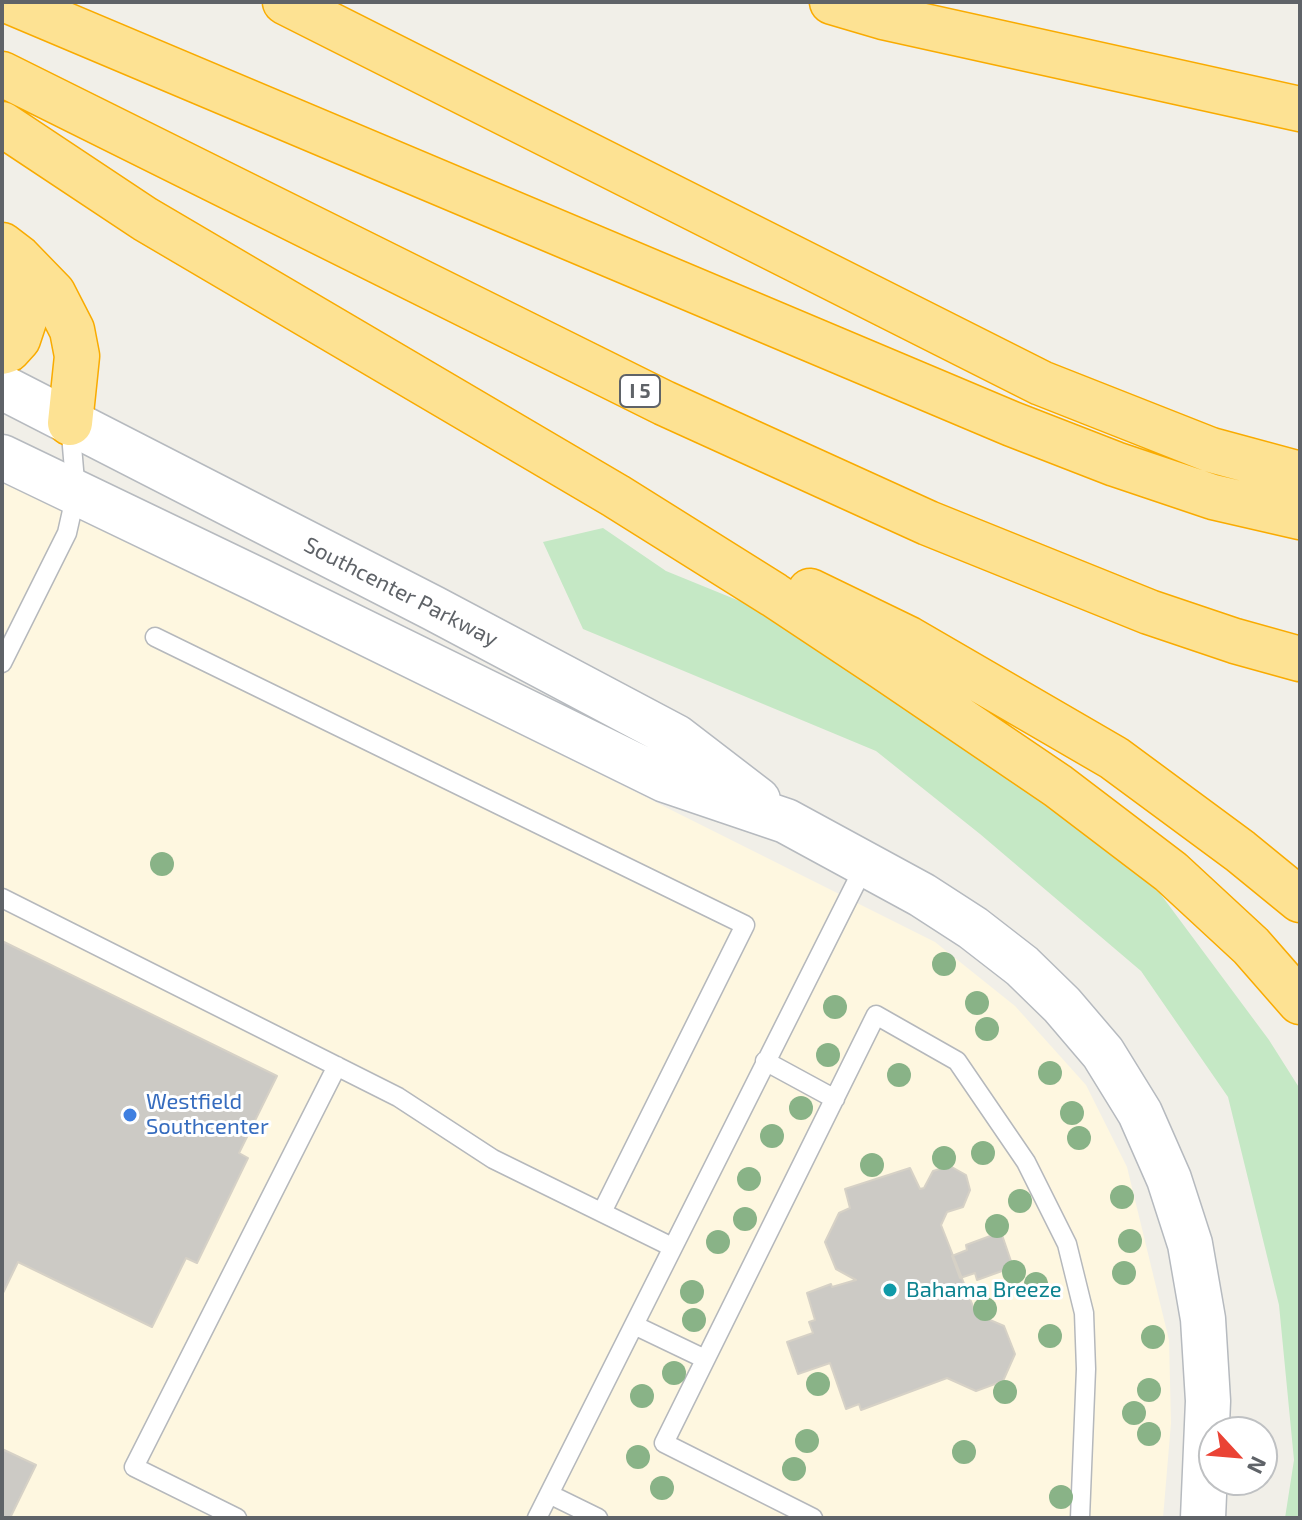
<!DOCTYPE html>
<html>
<head>
<meta charset="utf-8">
<style>
  body { margin:0 }
  #map { position:relative; width:1302px; height:1520px; overflow:hidden; background:#f1efe8; font-family:"Exo 2",sans-serif }
  canvas { display:block }
  .frame { position:absolute; inset:0; border:4px solid #5f6368; pointer-events:none }
  .north { position:absolute; left:1198px; top:1416px; width:80px; height:80px; box-sizing:border-box; background:#fff; border:2px solid #bfc1c3; border-radius:50%; rotate:116deg; font-size:22px; font-weight:700; line-height:32px; text-align:center; color:#5f6368 }
  .north::after { content:''; display:block; margin:auto; width:28px; height:36px; background:#ea4335; clip-path:polygon(50% 0,100% 100%,50% 72%,0 100%) }
</style>
</head>
<body>
<div id="map">
<canvas width="1302" height="1520"></canvas>
<div class="frame"></div>
<div class="north">N</div>
</div>
<script>
const c = document.querySelector('canvas').getContext('2d');
c.lineJoin = 'round';
function fill(path, color) { c.fillStyle = color; c.fill(path, 'evenodd'); }
const toPath = rows => new Path2D(rows.map(r => 'M' + r).join(''));
function stroke(path, color, width, dash) { c.strokeStyle = color; c.lineWidth = width; c.lineCap = dash ? 'butt' : 'round'; c.setLineDash(dash || []); c.stroke(path); }
function drawText(font, color, halo, rows, align = 'center') {
  c.font = font + ' "Exo 2",sans-serif'; c.lineWidth = 6; c.setLineDash([]); c.textBaseline = 'middle'; c.strokeStyle = halo; c.fillStyle = color; for (const [text, x, y, turn = 0] of rows) {
    c.save(); c.translate(x, y); c.rotate((+turn || 0) * Math.PI / 180); c.textAlign = isNaN(turn) ? turn : align; if (halo) c.strokeText(text, 0, 0); c.fillText(text, 0, 0); c.restore();
  }
}
fill(toPath([
  [2,475,935,942,1015,1006,1086,1085,1127,1167,1169,1340,1171,1423,1163,1518,2,1518]
]), '#fef7e0');
fill(toPath([
  [603,528,666,571,747,604,972,743,1159,892,1269,1040,1300,1089,1300,1518,1285,1518,1294,1460,1279,1305,1228,1097,1141,971,980,834,876,751,583,629,543,542]
]), '#c5e8c5');
const building = toPath([
  [2,941,277,1076,239,1153,248,1158,197,1263,186,1258,152,1327,18,1262,2,1295,2,941],
  [950,1166,966,1175,970,1190,963,1207,947,1212,941,1225,976,1314,1004,1326,1015,1354,1003,1381,976,1391,947,1378,861,1410,859,1404,846,1409,830,1363,798,1374,787,1342,813,1333,809,1322,815,1320,807,1293,831,1284,832,1287,856,1280,836,1269,825,1242,839,1213,850,1208,845,1189,910,1168,920,1189,924,1188,933,1171,950,1166],
  [1001,1232,1013,1267,977,1280,975,1273,960,1278,952,1256,967,1250,966,1245,1001,1232],
  [2,1449,36,1465,10,1518,2,1518,2,1449]
]);
fill(building, '#cccac5');
stroke(building, '#d6d1c6', 2);
const service = toPath([
  [155,637,745,925,602,1212],
  [2,663,67,533,76,493,70,423],
  [2,898,398,1097,493,1159,672,1247],
  [765,1061,835,1099],
  [634,1325,705,1359],
  [549,1494,598,1518],
  [237,1518,134,1467,337,1066],
  [537,1518,866,863],
  [813,1518,664,1443,876,1015,957,1061,1026,1162,1067,1244,1084,1313,1086,1369,1080,1518]
]);
const secondary = toPath([
  [2,387,433,608,676,737,758,800],
  [2,457,258,580,665,780,786,821,922,895,973,928,1022,966,1062,1005,1103,1053,1140,1113,1169,1179,1190,1244,1203,1319,1208,1401,1203,1518]
]);
const motorway = toPath([
  [11,2,1012,424,1115,464,1213,497,1300,517],
  [285,2,1041,383,1211,450,1300,474],
  [832,2,883,17,1300,109],
  [2,74,664,403,928,523,1149,612,1235,641,1300,659],
  [2,124,145,219,616,496,774,595,884,668,1058,786,1171,872,1251,946,1300,1002],
  [2,245,19,258,53,293,72,330,77,356,70,423],
  [2,261,13,276,23,300,24,321,18,339,8,350,2,352],
  [810,591,909,639,1114,758,1240,851,1300,900]
]);
stroke(service, '#b5b8bc', 21);
stroke(secondary, '#b6babf', 47);
stroke(motorway, '#f9ab00', 47);
stroke(service, '#fff', 18);
stroke(secondary, '#fff', 44);
stroke(motorway, '#fde293', 44);
c.fillStyle = '#89b387';
for (const [x, y] of [
  [162,864],
  [944,964],
  [977,1003],
  [835,1007],
  [987,1029],
  [828,1055],
  [1050,1073],
  [899,1075],
  [801,1108],
  [1072,1113],
  [772,1136],
  [1079,1138],
  [983,1153],
  [944,1158],
  [872,1165],
  [749,1179],
  [1122,1197],
  [1020,1201],
  [745,1219],
  [997,1226],
  [1130,1241],
  [718,1242],
  [1014,1272],
  [1124,1273],
  [1036,1284],
  [692,1292],
  [985,1309],
  [694,1320],
  [1050,1336],
  [1153,1337],
  [674,1373],
  [818,1384],
  [1149,1390],
  [1005,1392],
  [642,1396],
  [1134,1413],
  [1149,1434],
  [807,1441],
  [964,1452],
  [638,1457],
  [794,1469],
  [662,1488],
  [1061,1497]
]) { c.beginPath(); c.arc(x, y, 12, 0, 2 * Math.PI); c.fill(); }
for (const [x, y, r, color] of [
  [130,1115,8,"#3f7fe0"],
  [890,1290,8,"#0f9aa8"]
]) { const dot = new Path2D(); dot.arc(x, y, r, 0, 2 * Math.PI); c.fillStyle = color; c.fill(dot); stroke(dot, '#fff', 3); }
for (const [x, y, w] of [
  [640,391,40]
]) { const box = new Path2D(); box.roundRect(x - w / 2, y - 16, w, 32, 6); c.fillStyle = '#fff'; c.fill(box); stroke(box, '#5f6368', 2); }
drawText('bold 20px', '#5f6368', null, [
  ["I 5",640,391]
]);
drawText('22px', '#5f6368', '#fff', [
  ["Southcenter Parkway",401,592,27]
]);
drawText('22px', '#366cbe', '#fff', [
  ["Westfield",146,1102],
  ["Southcenter",146,1127]
], 'left');
drawText('22px', '#0d838f', '#fff', [
  ["Bahama Breeze",906,1290]
], 'left');
</script>
</body>
</html>
